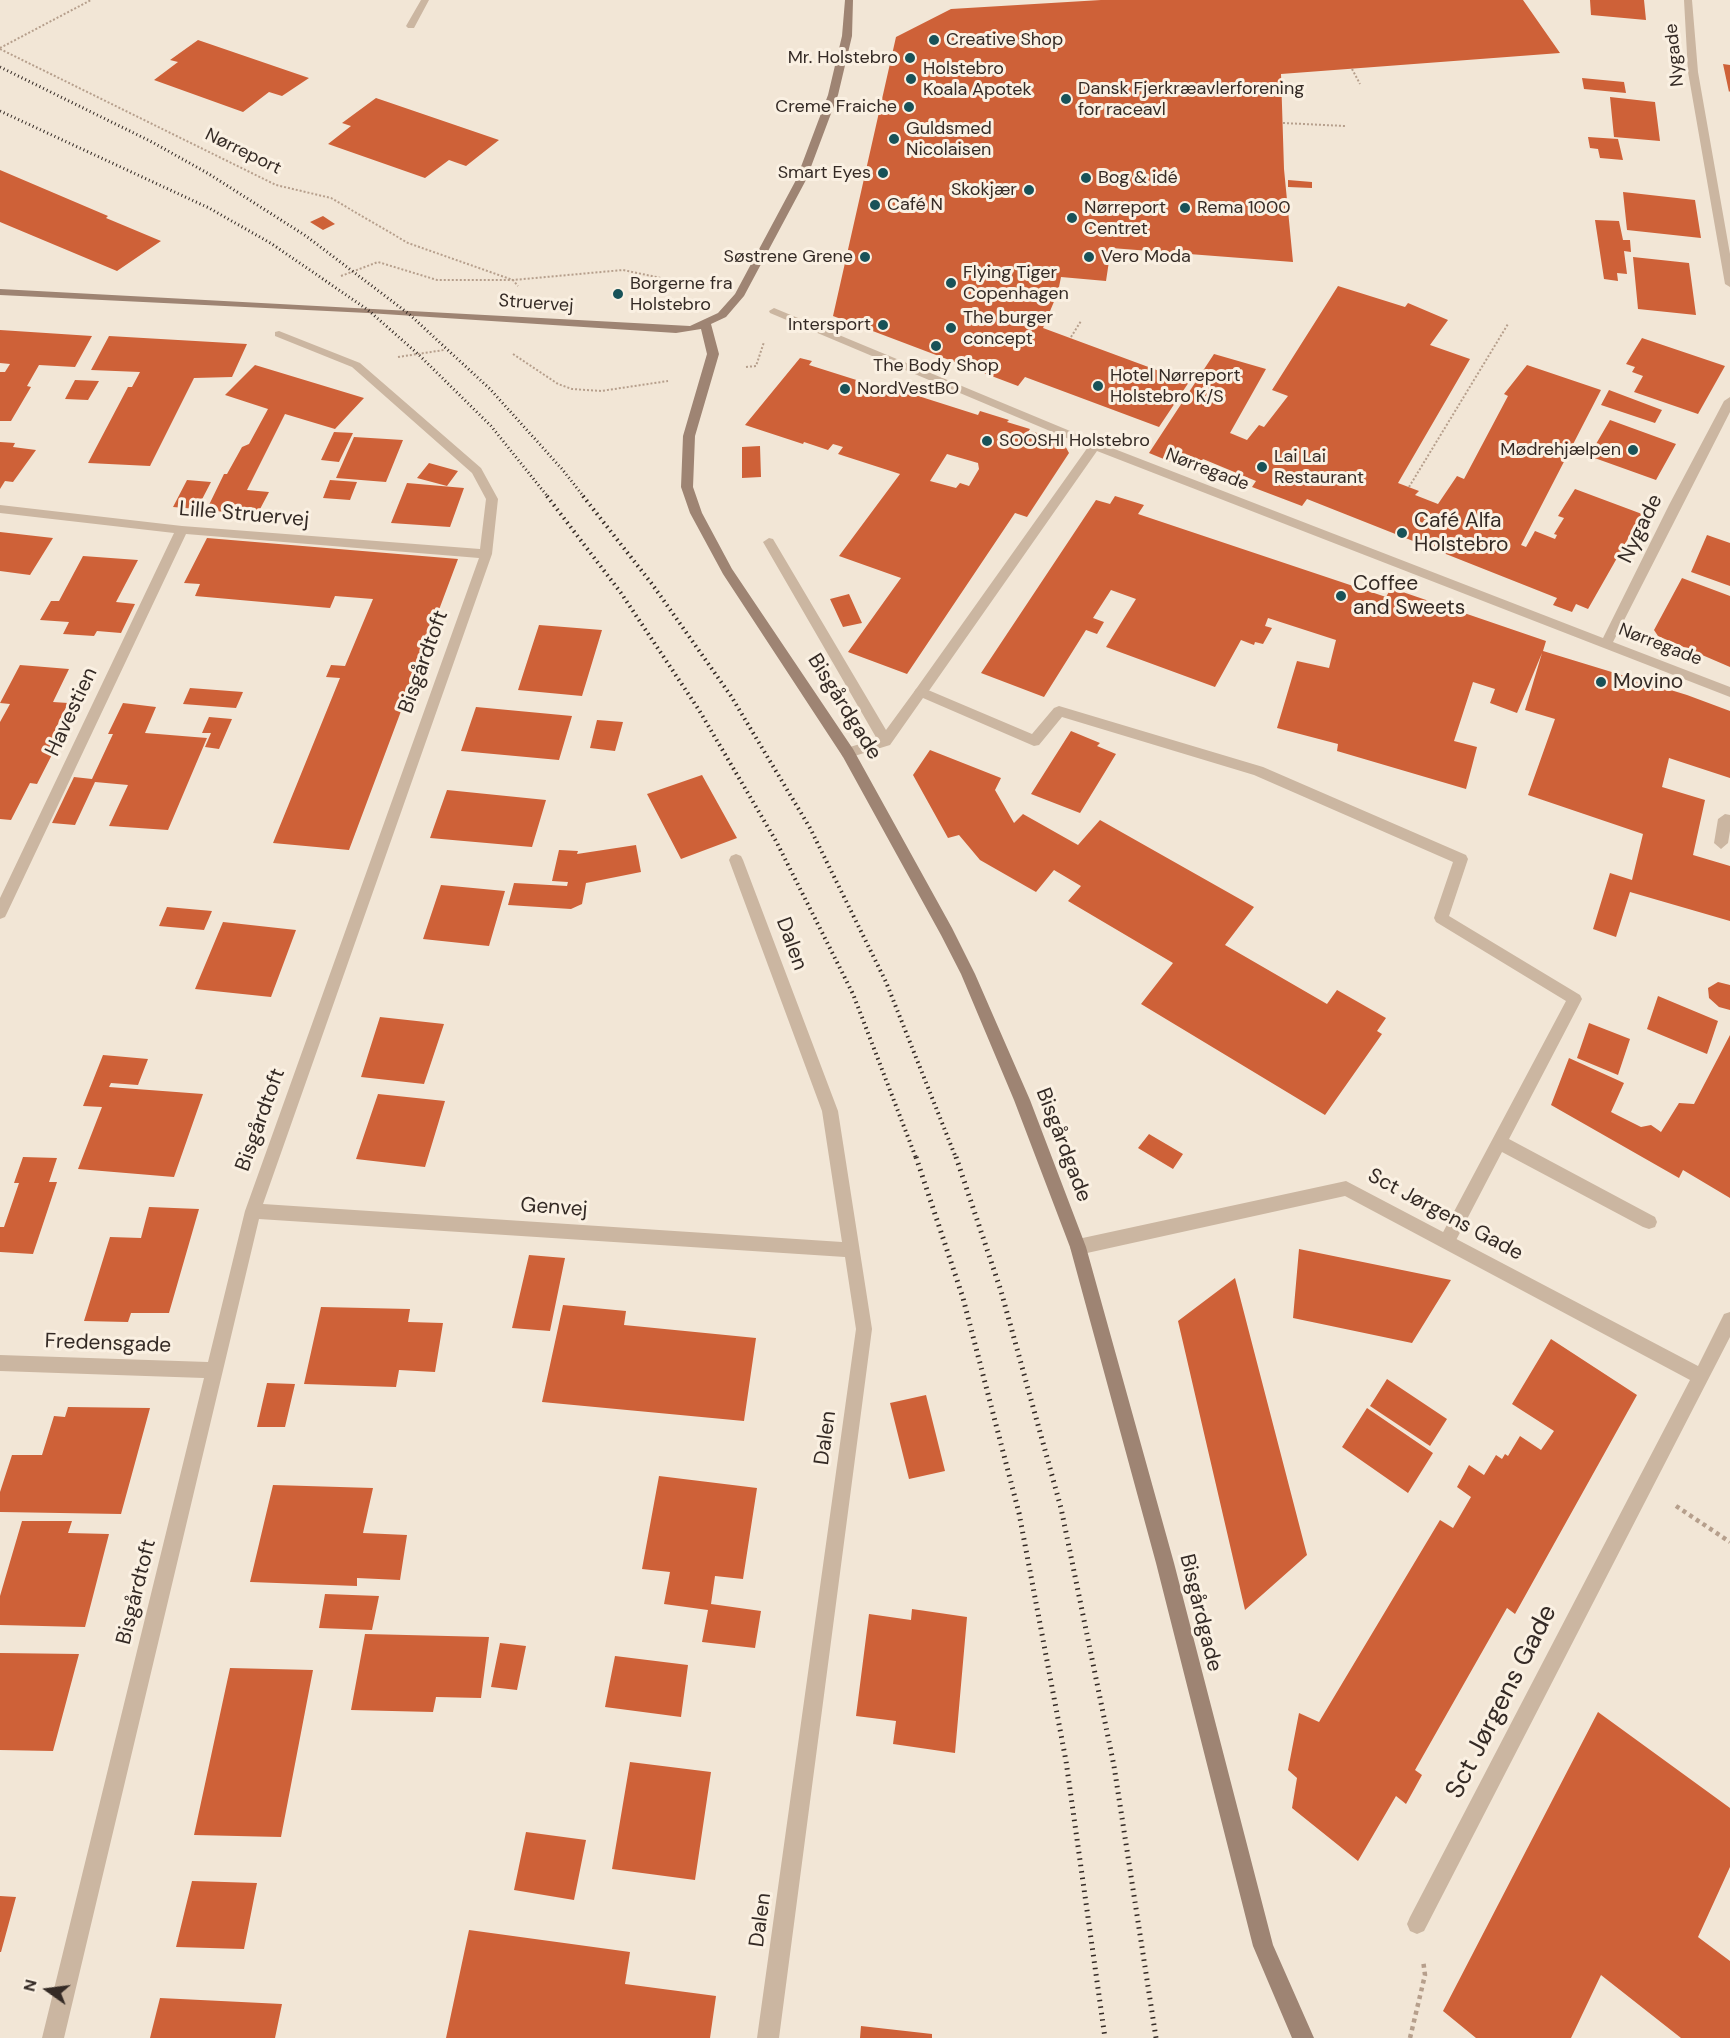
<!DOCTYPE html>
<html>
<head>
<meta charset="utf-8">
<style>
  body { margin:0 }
  #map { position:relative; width:1730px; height:2038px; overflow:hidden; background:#f2e6d6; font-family:"DM Sans",sans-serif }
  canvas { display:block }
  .north { position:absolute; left:18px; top:1960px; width:60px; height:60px; -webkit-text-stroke:4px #faf0e2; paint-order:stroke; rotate:284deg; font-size:16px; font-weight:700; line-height:24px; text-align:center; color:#342a25 }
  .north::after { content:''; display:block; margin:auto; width:21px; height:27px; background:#342a25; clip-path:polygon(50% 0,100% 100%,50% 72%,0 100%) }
</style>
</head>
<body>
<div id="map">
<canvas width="1730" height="2038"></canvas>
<div class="north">N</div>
</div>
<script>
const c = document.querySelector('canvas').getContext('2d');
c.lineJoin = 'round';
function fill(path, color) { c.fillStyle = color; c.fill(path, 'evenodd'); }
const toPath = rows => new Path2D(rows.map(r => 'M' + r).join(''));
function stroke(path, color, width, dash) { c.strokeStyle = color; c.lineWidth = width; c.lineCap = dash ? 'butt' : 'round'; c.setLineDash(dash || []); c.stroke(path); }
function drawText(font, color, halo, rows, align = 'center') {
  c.font = font + ' "DM Sans",sans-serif'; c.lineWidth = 6; c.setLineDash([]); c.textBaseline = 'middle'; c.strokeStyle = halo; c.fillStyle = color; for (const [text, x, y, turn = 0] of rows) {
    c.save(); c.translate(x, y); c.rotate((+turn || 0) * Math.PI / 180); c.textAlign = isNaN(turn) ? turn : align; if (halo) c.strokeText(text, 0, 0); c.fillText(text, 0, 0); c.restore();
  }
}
fill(toPath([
  [1101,0,1523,0,1560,53,1281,74,1284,169,1293,262,1111,248,1106,281,1061,277,1058,292,1043,328,1189,382,1159,427,1025,377,1018,386,833,316,896,37,951,9],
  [1590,0,1644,0,1646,20,1591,15],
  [198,40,309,78,282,96,269,92,243,112,154,80,178,62,170,60],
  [1723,64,1730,65,1730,91,1729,92],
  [1582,78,1624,82,1626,93,1584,89],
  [1610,97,1655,102,1660,141,1614,137],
  [376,98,499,140,466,166,449,160,425,178,328,144,351,126,342,123],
  [1588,137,1618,139,1623,160,1600,158,1598,149,1590,148],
  [0,170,108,216,106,218,161,241,117,271,0,222],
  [1288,180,1312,182,1312,188,1288,187],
  [1623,192,1695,200,1701,238,1627,230],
  [323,216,335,224,323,230,310,222],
  [1595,220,1619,221,1623,240,1630,240,1631,252,1624,251,1627,274,1617,273,1618,281,1604,279],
  [1633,257,1689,263,1696,315,1638,309],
  [1338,286,1405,307,1408,303,1448,320,1430,345,1470,359,1398,483,1419,491,1415,495,1438,504,1457,476,1464,479,1508,396,1504,394,1527,365,1601,390,1521,545,1526,547,1535,531,1555,539,1557,535,1554,534,1564,518,1558,516,1575,489,1642,514,1588,609,1576,604,1572,612,1553,605,1557,598,1307,499,1302,506,1252,487,1256,481,1203,459,1193,471,1149,453,1214,354,1266,369,1230,433,1247,440,1259,425,1264,427,1288,396,1272,390],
  [0,330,92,336,75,367,39,365,27,386,31,387,11,421,0,421,0,372,5,372,10,364,0,363],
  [109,336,247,344,232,377,194,378,150,466,88,463,128,387,132,387,140,372,91,370],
  [1642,338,1725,366,1698,414,1634,392,1643,376,1632,372,1635,367,1626,364],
  [800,358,812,361,809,365,888,390,890,387,978,415,980,411,1009,420,1007,422,1030,429,1025,436,1028,437,1031,431,1063,442,1069,453,1027,517,1015,513,907,674,848,652,901,578,839,556,900,474,838,454,843,447,833,444,828,450,804,442,803,444,745,425],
  [947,454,978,463,979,469,969,486,960,483,956,488,930,481],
  [255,365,364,398,335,429,285,414,247,490,269,492,259,511,237,508,233,514,207,509,224,474,227,474,242,447,249,444,268,409,225,395],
  [75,380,99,381,88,400,65,399],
  [1609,390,1662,410,1655,423,1601,405],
  [1610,420,1676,444,1656,480,1589,456],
  [334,432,353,433,339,462,321,460],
  [354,437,403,440,386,482,336,478],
  [0,442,15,443,13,447,36,450,13,482,5,481,0,489],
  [760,446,761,477,742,478,742,447],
  [429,463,458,471,447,486,417,478],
  [187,480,211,482,197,509,173,507],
  [330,480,357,482,350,500,323,498],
  [407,483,464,488,450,527,391,523],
  [1115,496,1144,505,1138,514,1386,597,1391,588,1546,641,1543,651,1687,695,1730,711,1730,778,1669,758,1662,787,1705,800,1693,855,1730,866,1730,921,1630,892,1616,937,1593,929,1610,873,1632,880,1643,834,1528,795,1555,719,1525,710,1542,653,1517,713,1490,703,1495,689,1473,682,1454,741,1477,747,1466,789,1337,751,1338,744,1277,728,1297,661,1329,668,1336,640,1268,618,1265,626,1272,628,1263,644,1255,642,1254,645,1241,640,1215,687,1106,647,1136,599,1111,590,1093,618,1104,622,1097,634,1086,630,1044,697,981,673,1096,500,1110,504],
  [0,532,53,538,30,575,0,571],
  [1707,535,1730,543,1730,586,1691,572],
  [207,538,458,559,349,850,273,843,340,678,326,677,331,665,345,666,373,599,335,596,330,608,195,596,200,584,184,583],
  [83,556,138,560,116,602,135,604,121,633,97,631,94,636,63,634,69,622,40,620,51,601,59,601],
  [1682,578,1730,596,1730,667,1658,636,1654,630],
  [849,594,862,623,843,627,830,599],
  [539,625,602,630,582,696,518,690],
  [20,665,69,669,53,702,68,703,56,728,62,728,57,738,60,739,37,784,30,783,11,820,0,819,0,722,10,704,0,703],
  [190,688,243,692,236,708,183,704],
  [123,703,156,707,145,733,207,738,168,830,109,826,128,785,95,782,75,825,52,823,74,777,92,779,113,734,108,734],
  [476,707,572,716,559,760,461,751],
  [209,717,232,719,219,749,205,747,211,733,202,733],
  [597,720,623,722,615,751,590,748],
  [1071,731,1100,743,1097,746,1116,754,1080,813,1031,794],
  [930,750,1001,778,995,790,1014,823,1023,814,1078,845,1100,820,1254,907,1225,945,1327,1004,1337,990,1386,1018,1377,1031,1382,1034,1325,1115,1141,1004,1173,963,1068,901,1081,886,1054,870,1036,892,980,860,959,835,948,838,913,775],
  [702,775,737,838,681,859,647,794],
  [447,790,546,800,532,847,430,838],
  [636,845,641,872,586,883,582,904,571,909,508,905,514,883,567,886,568,882,552,881,559,850,578,851,577,854],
  [441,885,505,891,489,946,423,939],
  [167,907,212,911,204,930,159,926],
  [223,922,296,930,271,997,195,989],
  [1718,982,1730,985,1730,1010,1719,1007,1709,998,1708,988],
  [1658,996,1718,1021,1707,1054,1647,1029],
  [380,1017,444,1024,424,1084,361,1077],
  [1589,1023,1630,1039,1618,1075,1577,1058],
  [1730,1035,1730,1198,1683,1170,1679,1178,1551,1105,1569,1058,1624,1083,1611,1112,1641,1127,1651,1125,1661,1132,1679,1103,1694,1104],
  [103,1055,148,1059,138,1085,111,1083,109,1087,203,1094,174,1177,78,1169,102,1107,83,1106],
  [378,1094,445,1101,425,1167,356,1159],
  [1149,1134,1183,1154,1173,1169,1138,1148],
  [23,1157,57,1158,49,1182,57,1182,33,1254,0,1252,0,1227,4,1227,19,1183,14,1183],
  [149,1207,199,1209,169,1313,131,1313,128,1322,84,1321,110,1237,141,1238],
  [1299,1249,1451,1280,1412,1343,1293,1318],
  [529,1255,565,1258,550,1331,512,1328],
  [1235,1278,1307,1555,1245,1610,1178,1321],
  [563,1305,626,1311,624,1325,756,1338,744,1421,542,1402],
  [321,1307,410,1309,408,1322,443,1323,435,1372,399,1370,396,1387,304,1384],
  [1551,1339,1637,1395,1515,1614,1507,1608,1415,1770,1422,1775,1406,1804,1396,1796,1358,1861,1292,1808,1297,1778,1288,1770,1299,1713,1319,1722,1440,1520,1453,1528,1471,1497,1457,1487,1469,1465,1484,1475,1496,1455,1502,1459,1505,1454,1508,1456,1520,1436,1541,1450,1554,1431,1512,1404],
  [1387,1379,1447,1419,1430,1446,1370,1406],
  [267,1383,295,1384,285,1427,257,1427],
  [926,1395,945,1471,909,1479,890,1403],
  [68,1407,150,1408,121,1514,0,1512,0,1492,12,1455,42,1455,54,1416,65,1417],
  [1367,1408,1433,1453,1408,1493,1342,1447],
  [659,1476,757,1488,743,1579,715,1576,711,1604,761,1611,755,1648,702,1642,708,1610,664,1604,670,1572,642,1569],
  [273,1485,373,1488,363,1533,407,1535,400,1580,357,1578,357,1586,250,1582],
  [22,1521,72,1521,68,1533,109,1534,85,1627,0,1625,0,1596],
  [325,1594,379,1596,372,1630,319,1628],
  [912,1609,967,1617,955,1753,893,1744,896,1721,856,1716,869,1614,911,1620],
  [365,1634,489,1637,481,1698,436,1697,433,1712,351,1710],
  [500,1643,526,1646,517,1690,491,1687],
  [0,1653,79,1654,53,1751,0,1750],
  [615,1656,688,1665,681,1717,605,1707],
  [230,1668,313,1670,281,1837,194,1835],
  [1598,1712,1730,1808,1730,1867,1698,1937,1730,1961,1730,2038,1681,2038,1601,1975,1571,2038,1476,2038,1443,2011],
  [630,1762,711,1772,695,1880,612,1869],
  [526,1832,586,1840,574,1900,514,1890],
  [192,1881,257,1883,244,1949,176,1947],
  [0,1896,16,1897,1,1952,0,1952],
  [469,1930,630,1952,625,1984,716,1996,710,2038,446,2038],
  [160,1998,282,2004,275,2038,150,2038],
  [861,2026,932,2034,932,2038,860,2038]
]), '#ce6138');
stroke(toPath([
  [0,48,91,0],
  [0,49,276,185,331,198,408,243,513,280,518,286],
  [1352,69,1360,84],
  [1283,123,1345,126],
  [341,276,378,262,437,280,513,280,623,270,680,282],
  [1071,337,1081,321],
  [513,354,558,384,572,389,601,391,668,381],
  [398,357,444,350],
  [746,367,756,366,764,342],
  [1409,487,1508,324]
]), '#b69f8c', 2, [2, 2]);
stroke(toPath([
  [1676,1506,1730,1542],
  [1410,2038,1425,1975,1423,1960]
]), '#b69f8c', 4.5, [4, 4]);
fill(toPath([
  [421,0,429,0,414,28,408,28,406,26,421,0],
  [769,538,773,539,886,730,916,689,921,687,1032,734,1054,708,1059,706,1263,767,1466,855,1468,859,1449,916,1580,995,1582,999,1509,1139,1655,1217,1657,1222,1655,1227,1649,1229,1643,1227,1502,1152,1453,1246,1447,1249,1441,1246,1439,1241,1441,1236,1566,1001,1436,922,1434,918,1453,862,1254,775,1062,717,1039,745,1034,746,923,698,890,745,848,758,843,757,841,753,843,749,877,739,763,542,769,538],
  [1725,814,1730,815,1730,831,1728,843,1721,849,1714,843,1718,819,1725,814]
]), '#cbb6a1');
fill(toPath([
  [1684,0,1692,0,1698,72,1730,254,1730,287,1725,284,1688,72,1684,0],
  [774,308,1099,443,1603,638,1669,505,1724,401,1730,397,1730,412,1613,642,1730,687,1730,697,1097,451,926,695,916,695,914,692,916,689,1088,447,770,313,769,311,774,308],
  [279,331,360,363,481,468,498,499,492,554,263,1204,842,1242,822,1111,729,860,731,856,736,854,741,856,743,860,838,1111,872,1329,779,2038,757,2038,856,1329,845,1257,259,1219,64,2038,42,2038,204,1378,0,1371,0,1355,208,1362,245,1211,479,558,186,534,7,913,5,917,0,919,0,898,174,533,0,513,0,505,182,526,480,549,486,499,472,473,352,367,275,336,275,332,279,331],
  [1346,1181,1698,1366,1724,1314,1730,1312,1730,1337,1424,1931,1417,1934,1410,1931,1407,1924,1410,1917,1690,1380,1345,1196,1078,1255,1072,1252,1070,1247,1072,1242,1078,1239,1346,1181]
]), '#cbb6a1');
fill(toPath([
  [845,0,853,0,852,36,838,95,806,180,744,296,726,317,711,324,719,354,695,436,693,487,702,513,732,569,853,749,952,928,975,974,1030,1100,1086,1247,1174,1563,1273,1945,1314,2038,1292,2038,1253,1946,1156,1563,1070,1247,1014,1100,961,974,941,935,843,757,723,574,690,513,681,487,683,436,707,354,701,329,676,333,368,313,0,295,0,289,690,326,718,313,735,294,796,180,828,95,842,36,845,0]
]), '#9e8473');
stroke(toPath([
  [0,67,152,142,209,174,306,236,409,314,490,389,562,469,584,497],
  [0,111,209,208,272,244,368,310,418,354,491,426,548,497]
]), '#342a25', 3, [1, 3]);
stroke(toPath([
  [547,496,621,593,699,710,776,841,853,994,916,1158],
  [583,496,652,584,731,696,810,828,886,982,956,1158]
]), '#342a25', 4, [1.5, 4]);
stroke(toPath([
  [916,1157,963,1298,1019,1513,1066,1761,1105,2038],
  [956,1157,1001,1291,1061,1508,1114,1766,1156,2038]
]), '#342a25', 5, [1.5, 5]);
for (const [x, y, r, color] of [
  [934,40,6,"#185258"],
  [910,58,6,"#185258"],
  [911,79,6,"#185258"],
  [1066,99,6,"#185258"],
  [909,107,6,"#185258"],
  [894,139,6,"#185258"],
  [883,173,6,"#185258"],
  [1086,178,6,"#185258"],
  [1029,190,6,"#185258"],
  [875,205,6,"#185258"],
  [1185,208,6,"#185258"],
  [1072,218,6,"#185258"],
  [865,257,6,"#185258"],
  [1089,257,6,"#185258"],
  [951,283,6,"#185258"],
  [618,294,6,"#185258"],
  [883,325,6,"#185258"],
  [951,328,6,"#185258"],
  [936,346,6,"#185258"],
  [1098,386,6,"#185258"],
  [845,389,6,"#185258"],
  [987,441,6,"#185258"],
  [1633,450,6,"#185258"],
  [1262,467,6,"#185258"],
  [1402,533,6,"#185258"],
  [1341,596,6,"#185258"],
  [1601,682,6,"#185258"]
]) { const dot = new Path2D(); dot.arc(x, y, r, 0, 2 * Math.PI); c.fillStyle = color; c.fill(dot); stroke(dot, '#faf0e2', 2); }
drawText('18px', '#342a25', '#faf0e2', [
  ["Creative Shop",946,40],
  ["Mr. Holstebro",898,58,"right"],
  ["Holstebro",923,69],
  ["Koala Apotek",923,90],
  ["Dansk Fjerkræavlerforening",1078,89],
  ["for raceavl",1078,110],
  ["Creme Fraiche",897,107,"right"],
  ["Guldsmed",906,129],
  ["Nicolaisen",906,150],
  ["Smart Eyes",871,173,"right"],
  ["Bog & idé",1098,178],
  ["Skokjær",1017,190,"right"],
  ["Café N",887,205],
  ["Nørreport",1084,208],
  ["Centret",1084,229],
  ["Rema 1000",1197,208],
  ["Søstrene Grene",853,257,"right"],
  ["Vero Moda",1101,257],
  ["Flying Tiger",963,273],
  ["Copenhagen",963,294],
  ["Borgerne fra",630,284],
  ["Holstebro",630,305],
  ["The burger",963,318],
  ["concept",963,339],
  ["Intersport",871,325,"right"],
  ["The Body Shop",936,366,"center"],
  ["Hotel Nørreport",1110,376],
  ["Holstebro K/S",1110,397],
  ["NordVestBO",857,389],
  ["SOOSHI Holstebro",999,441],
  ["Mødrehjælpen",1621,450,"right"],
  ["Lai Lai",1274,457],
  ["Restaurant",1274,478]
], 'left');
drawText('18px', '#342a25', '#faf0e2', [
  ["Nygade",1675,55,-96],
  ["Nørreport",243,152,26],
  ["Struervej",536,304,4],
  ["Nørregade",1207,470,21],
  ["Nørregade",1660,645,21]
]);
drawText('21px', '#342a25', '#faf0e2', [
  ["Lille Struervej",244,515,5],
  ["Nygade",1641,529,-64],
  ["Bisgårdtoft",424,662,-70],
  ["Bisgårdgade",844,707,58],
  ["Havestien",72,712,-65],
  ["Dalen",791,944,70],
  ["Bisgårdtoft",261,1120,-70],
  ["Bisgårdgade",1063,1145,69],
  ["Genvej",554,1208,4],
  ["Sct Jørgens Gade",1445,1215,28],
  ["Fredensgade",108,1344,2],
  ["Dalen",826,1438,-82],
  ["Bisgårdtoft",137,1592,-76],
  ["Bisgårdgade",1200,1613,76],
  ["Dalen",761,1920,-82]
]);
drawText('21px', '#342a25', '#faf0e2', [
  ["Café Alfa",1414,521],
  ["Holstebro",1414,545],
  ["Coffee",1353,584],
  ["and Sweets",1353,608],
  ["Movino",1613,682]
], 'left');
drawText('26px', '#342a25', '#faf0e2', [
  ["Sct Jørgens Gade",1502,1702,-63]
]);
</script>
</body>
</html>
